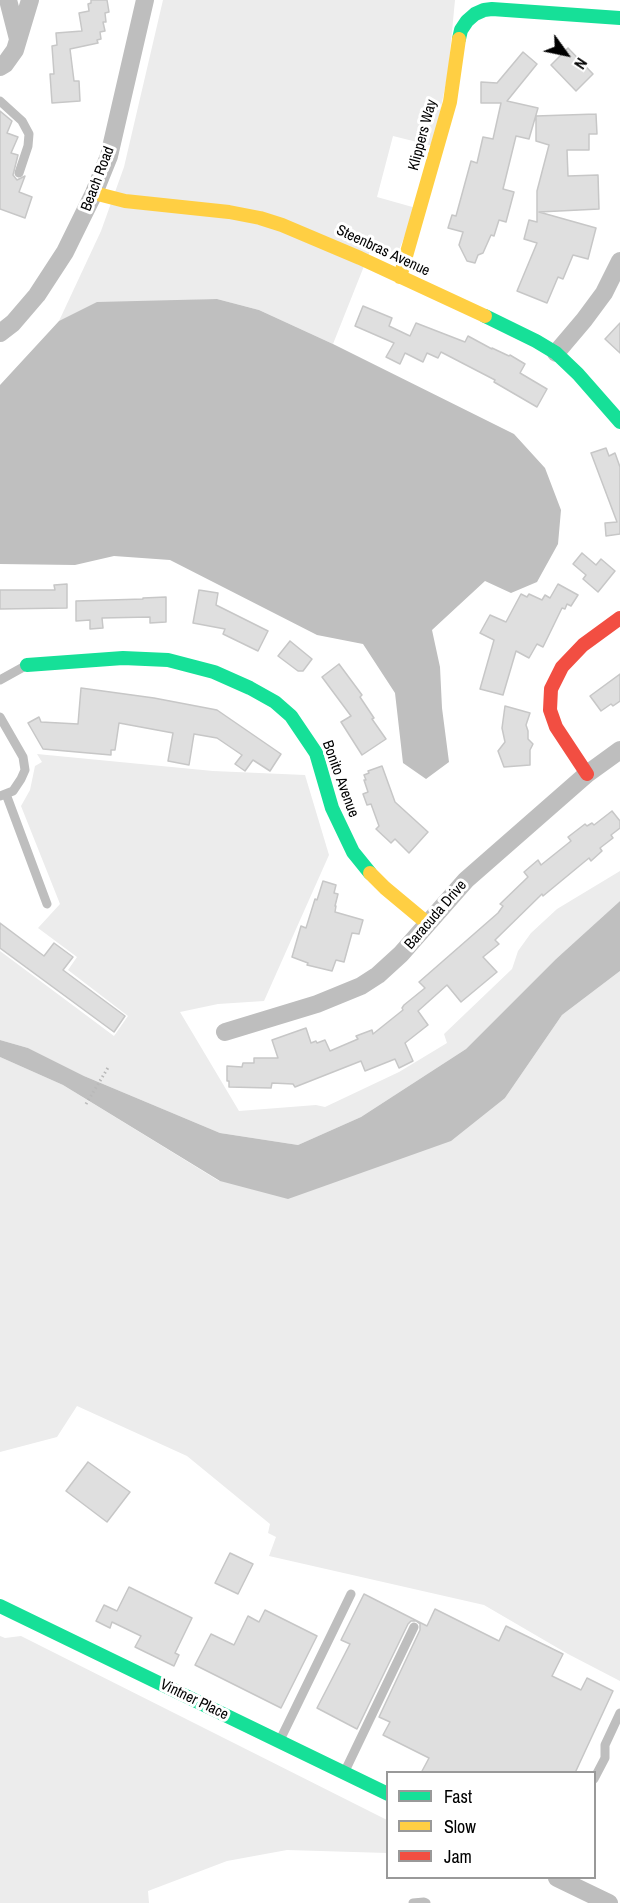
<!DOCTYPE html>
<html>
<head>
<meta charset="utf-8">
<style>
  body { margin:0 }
  #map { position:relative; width:620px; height:1903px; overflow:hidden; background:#fff; font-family:"Archivo Narrow",sans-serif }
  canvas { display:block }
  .legend { position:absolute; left:386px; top:1771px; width:210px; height:108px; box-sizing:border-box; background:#fff; border:2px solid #999; margin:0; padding:8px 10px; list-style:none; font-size:18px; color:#000 }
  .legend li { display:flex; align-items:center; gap:12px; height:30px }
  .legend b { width:30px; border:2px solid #999 }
  .north { position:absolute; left:536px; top:24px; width:60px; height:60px; -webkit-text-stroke:4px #fff; paint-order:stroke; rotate:123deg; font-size:16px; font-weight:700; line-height:24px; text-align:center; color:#000 }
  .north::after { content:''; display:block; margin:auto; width:21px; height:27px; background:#000; clip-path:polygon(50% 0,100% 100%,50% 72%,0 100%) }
</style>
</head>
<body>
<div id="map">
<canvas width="620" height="1903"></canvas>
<ul class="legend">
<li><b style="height:8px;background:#16e098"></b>Fast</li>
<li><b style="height:8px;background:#ffcf43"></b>Slow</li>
<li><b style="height:8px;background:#f24e42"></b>Jam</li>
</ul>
<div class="north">N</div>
</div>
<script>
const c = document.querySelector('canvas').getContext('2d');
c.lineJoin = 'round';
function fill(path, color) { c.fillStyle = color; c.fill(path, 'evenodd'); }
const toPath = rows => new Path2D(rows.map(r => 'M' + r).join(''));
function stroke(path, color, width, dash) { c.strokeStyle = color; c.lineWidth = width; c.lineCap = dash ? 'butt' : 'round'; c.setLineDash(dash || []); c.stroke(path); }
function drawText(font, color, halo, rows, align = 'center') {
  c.font = font + ' "Archivo Narrow",sans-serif'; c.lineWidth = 6; c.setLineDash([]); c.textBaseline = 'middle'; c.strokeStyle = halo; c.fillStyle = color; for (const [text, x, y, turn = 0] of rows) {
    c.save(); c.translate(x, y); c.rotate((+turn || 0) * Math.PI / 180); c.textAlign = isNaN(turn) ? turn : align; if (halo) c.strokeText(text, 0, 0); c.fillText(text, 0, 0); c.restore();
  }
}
fill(toPath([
  [163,0,455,0,448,73,433,146,393,136,377,197,416,208,399,250,393,253,372,246,333,344,259,310,217,299,170,301,59,321,101,231,124,167],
  [37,754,213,771,305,775,329,855,264,1001,218,1004,180,1012,239,1111,316,1105,325,1107,399,1072,447,1043,444,1034,512,969,518,951,531,933,557,909,620,871,620,901,556,959,466,1049,361,1117,298,1145,220,1133,84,1076,28,1048,0,1040,0,951,114,1036,128,1016,68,970,77,957,38,928,60,904,21,806,30,790,35,766,42,762],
  [620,971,620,1681,568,1654,484,1605,269,1556,276,1537,268,1533,270,1524,187,1456,77,1406,57,1437,0,1452,0,1057,63,1085,219,1181,505,1098,562,1015],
  [0,1636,5,1638,21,1636,387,1820,387,1853,287,1850,227,1861,148,1891,149,1903,0,1903]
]), '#ececec');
fill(toPath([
  [217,299,259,310,333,344,514,434,545,468,561,510,558,544,537,582,511,593,485,581,432,630,440,667,442,708,449,762,426,779,403,763,395,693,363,644,317,635,170,560,114,556,75,565,0,564,0,385,59,321,97,302],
  [620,901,620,971,562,1015,505,1098,451,1141,288,1199,220,1181,63,1085,0,1057,0,1040,28,1048,84,1076,220,1133,298,1145,361,1117,466,1049,556,959]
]), '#bfbfbf');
const building = toPath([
  [91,0,107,0,109,12,105,13,106,22,103,22,105,31,100,32,101,39,97,40,98,43,70,49,74,81,79,81,80,101,52,103,50,74,54,74,52,46,57,45,56,33,82,31,79,13,89,11,88,4,91,3,91,0],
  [568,48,593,74,576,91,551,65,568,48],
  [523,52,537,64,507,101,538,108,529,139,516,136,503,189,514,192,506,222,499,220,494,236,491,235,483,253,478,255,475,263,467,261,459,245,463,232,448,228,452,215,456,216,471,161,477,163,483,137,493,139,501,103,481,103,481,82,497,83,523,52],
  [0,111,12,121,7,133,18,137,11,153,18,155,13,175,17,180,25,176,19,192,32,197,25,218,0,209,0,111],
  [596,114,597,134,589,134,589,150,567,150,568,176,598,175,599,209,539,212,596,228,588,259,573,255,563,279,558,277,547,303,517,291,537,243,524,239,529,220,537,222,537,191,549,145,536,141,536,116,596,114],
  [363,306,392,318,389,326,410,336,416,323,465,342,468,336,492,349,492,348,509,356,510,355,525,364,520,373,547,389,537,407,494,382,495,380,441,352,438,358,427,353,423,362,405,353,400,364,386,357,394,343,355,326,363,306],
  [620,323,620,353,605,339,620,323],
  [606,448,609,456,615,453,620,467,620,534,606,536,605,523,617,522,591,453,606,448],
  [582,553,596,565,601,559,615,571,598,592,583,579,586,575,573,564,582,553],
  [67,584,67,608,0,609,0,590,55,590,54,585,67,584],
  [558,584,578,595,571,606,567,604,565,609,562,608,543,647,537,644,529,658,516,651,503,695,480,689,494,640,480,633,490,615,506,622,521,594,527,597,529,594,542,600,545,595,550,598,558,584],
  [199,590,218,593,216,605,268,631,258,651,223,634,225,629,193,623,199,590],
  [166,597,166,622,150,623,150,617,102,618,103,628,90,629,90,620,76,621,76,601,143,599,143,598,166,597],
  [290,641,312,659,303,671,298,671,278,656,290,641],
  [339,664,362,695,360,697,374,718,372,719,386,739,362,755,341,722,351,716,322,677,339,664],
  [620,674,620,701,613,706,611,704,601,711,590,696,620,674],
  [81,688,154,698,217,710,281,754,270,771,253,760,245,771,235,764,242,755,217,738,194,734,189,765,168,761,173,733,119,723,115,750,111,750,111,755,43,749,28,723,39,717,41,722,78,724,81,688],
  [505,706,530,713,526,725,528,731,528,739,533,744,530,750,530,765,504,767,498,751,505,742,502,728,505,706],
  [382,766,395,802,428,832,409,853,395,839,391,843,376,829,379,826,371,804,367,805,363,794,368,792,364,780,366,780,364,775,369,773,368,771,382,766],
  [612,811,620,821,620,828,611,835,613,838,600,848,602,851,591,861,589,858,543,896,542,894,495,940,499,944,483,957,497,972,461,1002,447,985,418,1011,428,1025,405,1043,413,1061,399,1068,395,1059,365,1071,361,1061,295,1087,293,1084,272,1083,271,1088,229,1087,229,1081,227,1081,227,1066,242,1067,243,1063,254,1063,254,1058,278,1058,272,1040,306,1028,311,1043,316,1041,317,1043,325,1040,330,1051,358,1039,356,1036,372,1030,373,1034,403,1010,402,1008,404,1005,425,988,419,982,498,913,503,906,500,904,528,877,524,872,538,860,541,865,571,841,568,837,585,824,587,826,592,823,594,825,612,811],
  [323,881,336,885,334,893,338,894,335,906,336,906,335,912,363,920,359,934,352,933,344,962,336,960,332,971,307,965,308,963,292,957,301,926,306,928,315,899,317,900,323,881],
  [0,923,44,956,54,943,73,957,63,970,125,1016,114,1032,0,948,0,923],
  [88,1462,130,1492,107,1522,66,1491,88,1462],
  [230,1553,253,1564,238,1594,215,1583,230,1553],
  [129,1587,192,1618,175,1653,179,1655,174,1666,135,1647,141,1636,112,1622,110,1628,96,1621,104,1605,117,1611,129,1587],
  [364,1594,427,1626,435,1609,499,1641,506,1626,563,1654,552,1676,581,1690,587,1678,613,1691,575,1773,421,1773,429,1758,383,1735,390,1722,379,1717,420,1630,420,1624,416,1621,411,1621,408,1624,357,1729,317,1708,350,1644,341,1640,364,1594],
  [265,1610,317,1636,281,1708,195,1665,211,1634,234,1645,248,1616,259,1622,265,1610]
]);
fill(building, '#dfdfdf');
stroke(building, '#c7c7c7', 1.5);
stroke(toPath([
  [86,1104,109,1066]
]), '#b9b9b9', 3, [1.5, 3]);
stroke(toPath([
  [0,101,22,121,29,134,28,146,19,173],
  [0,680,27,665],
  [0,717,23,757,25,770,21,779,13,791,0,796],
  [6,794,47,904],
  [280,1740,351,1594],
  [345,1771,414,1627],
  [594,1779,605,1758,605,1745,620,1713],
  [413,1903,424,1902,426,1903]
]), '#bebebe', 9);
stroke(toPath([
  [8,0,18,39],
  [0,67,5,64,15,50,30,0],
  [0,333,13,323,37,295,65,252,94,193,109,156,145,0],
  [556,353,584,320,604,293,620,261],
  [225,1032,317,1004,361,986,378,975,401,954,466,880,587,774,620,750],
  [557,1878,609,1903]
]), '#bebebe', 18);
stroke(toPath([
  [459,39,461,30,467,21,475,14,484,10,492,9,620,18],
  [485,316,536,341,556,353,578,374,620,422],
  [27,665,123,658,168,660,214,672,250,688,275,702,291,716,316,753,332,808,353,852,370,873],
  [0,1606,388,1794]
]), '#16e098', 14);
stroke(toPath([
  [94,193,125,201,229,212,260,218,282,225,360,258,485,316],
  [400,277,450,102,459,39],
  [370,873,385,888,427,923]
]), '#ffcf43', 14);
stroke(toPath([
  [587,774,556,727,550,710,551,689,562,667,583,645,620,618]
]), '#f24e42', 14);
drawText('15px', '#000', '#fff', [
  ["Klippers Way",423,135,-75],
  ["Beach Road",98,179,-69],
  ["Steenbras Avenue",383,251,25],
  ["Bonito Avenue",340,779,70],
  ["Baracuda Drive",436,915,-49],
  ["Vintner Place",194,1700,26]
]);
</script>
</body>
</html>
